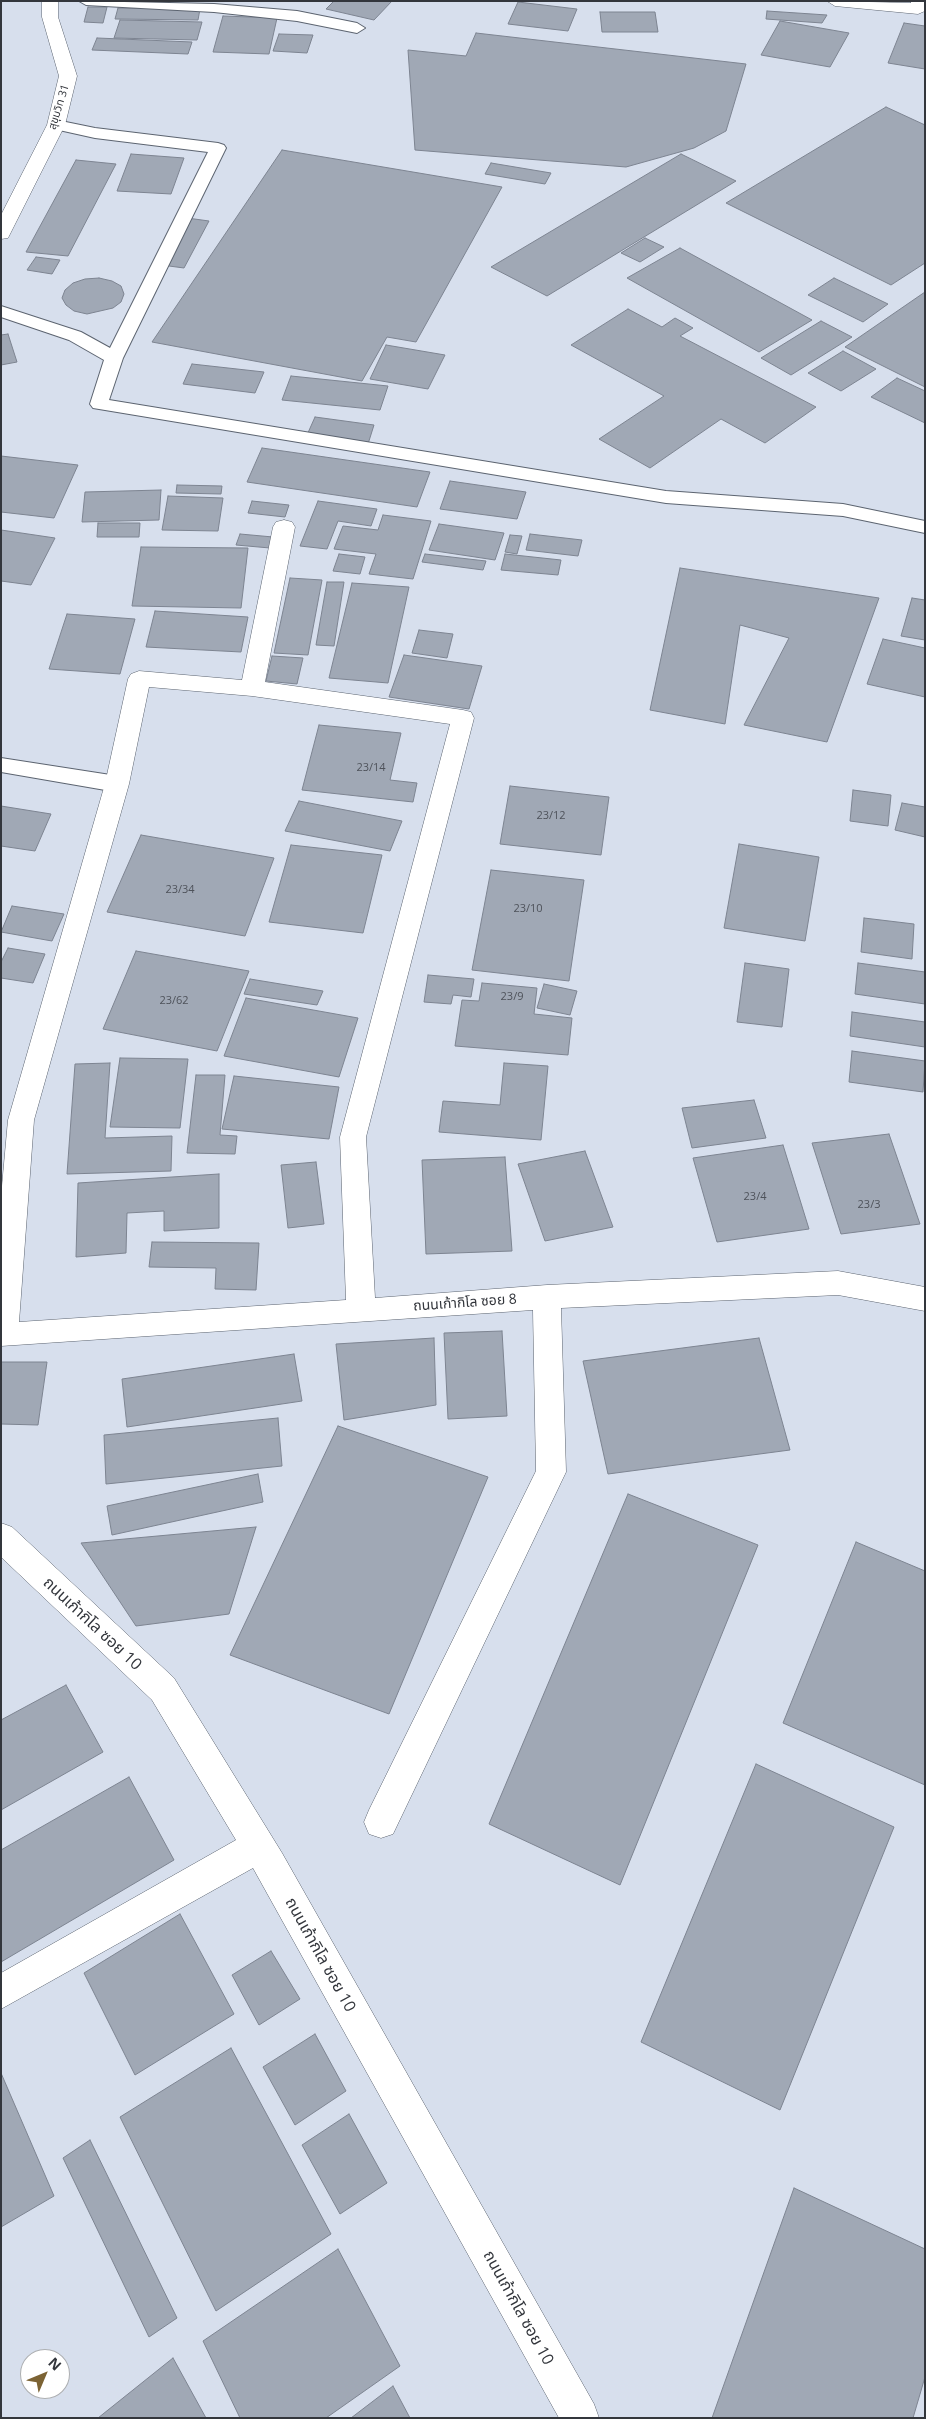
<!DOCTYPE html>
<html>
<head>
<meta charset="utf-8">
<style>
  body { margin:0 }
  #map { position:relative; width:926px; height:2419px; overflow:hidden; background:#d7dfed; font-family:"Open Sans",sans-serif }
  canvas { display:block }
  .frame { position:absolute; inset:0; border:2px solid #33363c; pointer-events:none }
  .north { position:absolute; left:20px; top:2349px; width:50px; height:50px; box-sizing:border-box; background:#fff; border:1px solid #adafb1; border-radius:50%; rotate:45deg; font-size:14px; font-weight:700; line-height:20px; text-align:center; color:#33363c }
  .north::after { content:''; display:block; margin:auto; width:18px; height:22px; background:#7c6334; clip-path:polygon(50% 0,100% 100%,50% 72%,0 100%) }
</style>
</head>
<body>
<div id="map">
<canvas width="926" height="2419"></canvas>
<div class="frame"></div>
<div class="north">N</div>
</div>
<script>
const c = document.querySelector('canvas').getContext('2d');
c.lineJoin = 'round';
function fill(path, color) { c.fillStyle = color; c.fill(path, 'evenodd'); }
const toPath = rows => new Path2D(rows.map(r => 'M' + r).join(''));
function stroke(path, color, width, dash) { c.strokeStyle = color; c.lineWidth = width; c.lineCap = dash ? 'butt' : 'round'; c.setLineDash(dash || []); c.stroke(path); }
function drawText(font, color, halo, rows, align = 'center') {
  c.font = font + ' "Open Sans","Noto Sans Thai",sans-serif'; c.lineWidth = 4; c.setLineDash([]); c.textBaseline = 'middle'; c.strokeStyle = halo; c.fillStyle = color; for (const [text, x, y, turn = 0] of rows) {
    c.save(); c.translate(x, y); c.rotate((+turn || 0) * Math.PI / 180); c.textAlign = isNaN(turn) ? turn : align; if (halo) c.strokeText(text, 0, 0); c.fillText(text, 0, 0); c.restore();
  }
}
const building = toPath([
  [334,1,392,1,374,20,326,9,334,1],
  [518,2,577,9,568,31,508,24,518,2],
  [88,7,107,7,103,23,84,22,88,7],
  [118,8,200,9,198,20,115,19,118,8],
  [767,11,827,15,822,23,766,19,767,11],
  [600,12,655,12,658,32,602,32,600,12],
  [223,16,277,18,269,54,213,52,223,16],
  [120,20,202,22,197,40,114,38,120,20],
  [780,21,849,33,830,67,761,55,780,21],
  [904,23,925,26,925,69,888,63,904,23],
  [476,33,746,64,726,131,694,148,626,167,415,150,408,50,466,56,476,33],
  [279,34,313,35,307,53,273,51,279,34],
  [97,38,192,42,188,54,92,50,97,38],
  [886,107,925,125,925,263,891,285,726,203,886,107],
  [282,150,502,187,416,342,387,337,362,381,152,342,282,150],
  [131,154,184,158,171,194,117,191,131,154],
  [681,154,736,181,547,296,491,267,681,154],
  [76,160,116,164,68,256,26,252,76,160],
  [491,163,551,173,545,184,485,174,491,163],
  [180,217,209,221,184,268,154,264,180,217],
  [645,238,664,247,640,262,621,253,645,238],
  [680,248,812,320,759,352,627,278,680,248],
  [36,257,60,260,52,274,27,270,36,257],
  [99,278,112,281,121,286,124,294,121,302,113,308,87,314,74,311,66,305,62,298,65,290,73,283,85,279,99,278],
  [834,278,888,304,863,322,808,295,834,278],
  [925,292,925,387,845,347,925,292],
  [628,309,662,327,675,318,693,328,680,336,816,407,765,443,721,419,650,468,599,439,664,396,571,345,628,309],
  [821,321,852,337,791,375,761,358,821,321],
  [8,334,17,362,1,365,1,335,8,334],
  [386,345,445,355,428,389,370,379,386,345],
  [843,351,876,369,841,391,808,373,843,351],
  [192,364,264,372,255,393,183,384,192,364],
  [291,376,388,386,380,410,282,400,291,376],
  [897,378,925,391,925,423,871,397,897,378],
  [315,417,374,425,368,444,307,435,315,417],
  [262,448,430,472,417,507,247,482,262,448],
  [1,456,78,465,54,518,1,512,1,456],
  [450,481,526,492,517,519,440,509,450,481],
  [177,485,222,486,221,494,176,493,177,485],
  [161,490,159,520,82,522,85,492,161,490],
  [168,496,223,498,218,531,162,530,168,496],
  [252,501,289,505,285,517,248,513,252,501],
  [318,501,377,509,371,526,338,521,327,549,300,546,318,501],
  [383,515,431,521,413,579,369,574,376,554,334,549,343,526,378,530,383,515],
  [98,523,140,523,139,537,97,537,98,523],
  [439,524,504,533,495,560,429,550,439,524],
  [1,530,55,538,31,585,1,581,1,530],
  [240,534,273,537,270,548,236,545,240,534],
  [530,534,582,540,578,556,526,550,530,534],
  [510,535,522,536,517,554,505,552,510,535],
  [141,547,248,548,241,608,132,606,141,547],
  [339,554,365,557,360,574,333,571,339,554],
  [425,554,486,561,483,570,422,562,425,554],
  [505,554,561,560,558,575,501,570,505,554],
  [680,568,879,598,827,742,744,725,789,638,740,625,725,724,650,710,680,568],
  [290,578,322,580,308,655,274,653,290,578],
  [327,582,344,582,334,646,316,645,327,582],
  [352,583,409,587,388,683,329,678,352,583],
  [912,598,925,600,925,640,901,636,912,598],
  [155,611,248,617,241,652,146,647,155,611],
  [67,614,135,619,120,674,49,669,67,614],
  [419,630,453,634,447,658,412,653,419,630],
  [883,639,925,648,925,697,867,684,883,639],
  [404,655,482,666,469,709,389,697,404,655],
  [272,656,303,658,297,684,266,681,272,656],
  [319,725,401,733,390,780,417,783,413,802,302,790,319,725],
  [510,786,609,797,601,855,500,844,510,786],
  [853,790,891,795,888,826,850,821,853,790],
  [299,801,402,821,390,851,285,831,299,801],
  [902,803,925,807,925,837,895,830,902,803],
  [1,806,51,814,35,851,1,846,1,806],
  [141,835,274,858,245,936,107,912,141,835],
  [739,844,819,857,805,941,724,928,739,844],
  [291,845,382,855,363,933,269,922,291,845],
  [491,870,584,880,569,981,472,970,491,870],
  [12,906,64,914,52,941,1,932,12,906],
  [864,918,914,924,912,959,861,952,864,918],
  [8,948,45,954,33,983,1,978,1,962,8,948],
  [136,951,249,971,217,1051,103,1029,136,951],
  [745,963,789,969,782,1027,737,1022,745,963],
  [858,963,925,972,925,1004,855,994,858,963],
  [428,975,474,979,471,997,453,995,451,1004,424,1002,428,975],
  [250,979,323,991,317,1005,244,994,250,979],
  [482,983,537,988,534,1014,572,1018,568,1055,455,1046,462,1000,479,1001,482,983],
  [544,984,577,991,570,1015,537,1008,544,984],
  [246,998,358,1018,339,1077,224,1056,246,998],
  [852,1012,925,1022,925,1047,850,1036,852,1012],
  [852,1051,925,1061,923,1092,849,1082,852,1051],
  [120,1058,188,1059,180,1128,110,1127,120,1058],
  [110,1063,105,1138,172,1136,171,1171,67,1174,75,1064,110,1063],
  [504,1063,548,1066,541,1140,439,1132,443,1101,500,1105,504,1063],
  [196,1075,225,1075,220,1135,237,1136,235,1154,187,1153,196,1075],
  [234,1076,339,1087,329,1139,222,1129,234,1076],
  [754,1100,766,1138,692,1148,682,1108,754,1100],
  [889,1134,920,1224,841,1234,812,1143,889,1134],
  [783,1145,809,1229,717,1242,693,1158,783,1145],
  [585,1151,613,1227,545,1241,518,1164,585,1151],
  [505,1157,512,1251,426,1254,422,1160,505,1157],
  [316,1162,324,1224,288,1228,281,1165,316,1162],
  [219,1174,219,1228,164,1231,164,1211,127,1213,126,1253,76,1257,78,1183,219,1174],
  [152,1242,259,1243,256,1290,215,1289,216,1268,149,1267,152,1242],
  [502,1331,507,1416,448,1419,444,1333,502,1331],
  [434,1338,436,1405,344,1420,336,1344,434,1338],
  [759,1338,790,1450,608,1474,583,1361,759,1338],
  [294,1354,302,1401,127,1427,122,1379,294,1354],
  [1,1362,47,1362,38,1425,1,1424,1,1362],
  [278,1418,282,1466,106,1484,104,1435,278,1418],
  [338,1426,488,1477,389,1714,230,1655,338,1426],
  [258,1474,263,1502,112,1535,107,1506,258,1474],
  [628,1494,758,1545,620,1885,489,1824,628,1494],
  [256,1527,229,1614,136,1626,81,1543,256,1527],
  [856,1542,925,1571,925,1785,783,1723,856,1542],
  [66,1685,103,1752,1,1810,1,1720,66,1685],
  [756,1764,894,1827,780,2110,641,2042,756,1764],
  [129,1777,174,1860,1,1962,1,1850,129,1777],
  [180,1914,234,2014,135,2075,84,1973,180,1914],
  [271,1951,300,1999,259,2025,232,1975,271,1951],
  [315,2034,346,2091,295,2125,263,2067,315,2034],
  [231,2048,331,2234,216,2311,120,2117,231,2048],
  [1,2073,54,2196,1,2227,1,2073],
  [349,2114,387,2183,340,2214,302,2145,349,2114],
  [90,2140,177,2318,149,2337,63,2158,90,2140],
  [794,2188,925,2249,925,2377,913,2418,712,2418,794,2188],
  [338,2249,400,2366,326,2418,240,2418,203,2341,338,2249],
  [173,2358,206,2418,98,2418,173,2358],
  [393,2386,410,2418,351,2418,393,2386]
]);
fill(building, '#a0a8b5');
stroke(building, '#7d8491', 1);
const service = toPath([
  [79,1,214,4,297,11,357,23,365,28,357,33,297,21,214,12,86,5,79,1],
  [56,120,95,128,218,143,224,145,226,148,123,358,109,400,666,491,843,504,925,521,925,533,843,516,666,503,93,408,90,404,104,360,69,340,1,317,1,306,81,332,110,348,208,152,95,138,50,128,48,125,50,122,56,120],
  [1,758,117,776,125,779,128,784,125,789,117,792,1,772,1,758]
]);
const minor = toPath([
  [42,1,58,1,58,17,77,76,65,125,10,234,8,238,1,239,1,215,47,125,59,76,42,17,42,1],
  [827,1,911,3,911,1,925,1,925,11,918,14,835,6,827,1],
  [284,520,292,522,295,527,265,682,463,710,471,712,474,718,366,1137,375,1298,547,1285,838,1271,925,1287,925,1311,838,1295,561,1308,566,1472,393,1834,381,1838,369,1834,364,1822,369,1810,536,1471,533,1310,1,1346,1,1197,8,1120,105,784,128,679,131,674,139,671,242,680,273,527,276,522,284,520],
  [149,687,252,696,450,724,340,1137,346,1300,19,1322,34,1120,129,784,149,687],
  [1,1523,12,1527,174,1678,282,1853,594,2404,599,2418,559,2418,253,1868,1,2009,1,1973,236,1840,152,1700,1,1557,1,1523]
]);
stroke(service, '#5c6470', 2);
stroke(minor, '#5c6470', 1);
fill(service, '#fff');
fill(minor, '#fff');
drawText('11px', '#33363c', '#fff', [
  ["สุขุมวิท 31",59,107,-73]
]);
drawText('11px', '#4e525a', null, [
  ["23/14",371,768],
  ["23/12",551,816],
  ["23/34",180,890],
  ["23/10",528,909],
  ["23/9",512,997],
  ["23/62",174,1001],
  ["23/4",755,1197],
  ["23/3",869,1205]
]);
drawText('14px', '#33363c', '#fff', [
  ["ถนนเก้ากิโล ซอย 8",465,1303,-4]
]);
drawText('16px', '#33363c', '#fff', [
  ["ถนนเก้ากิโล ซอย 10",92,1624,43],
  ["ถนนเก้ากิโล ซอย 10",320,1955,61],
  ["ถนนเก้ากิโล ซอย 10",518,2308,61]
]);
</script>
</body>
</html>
